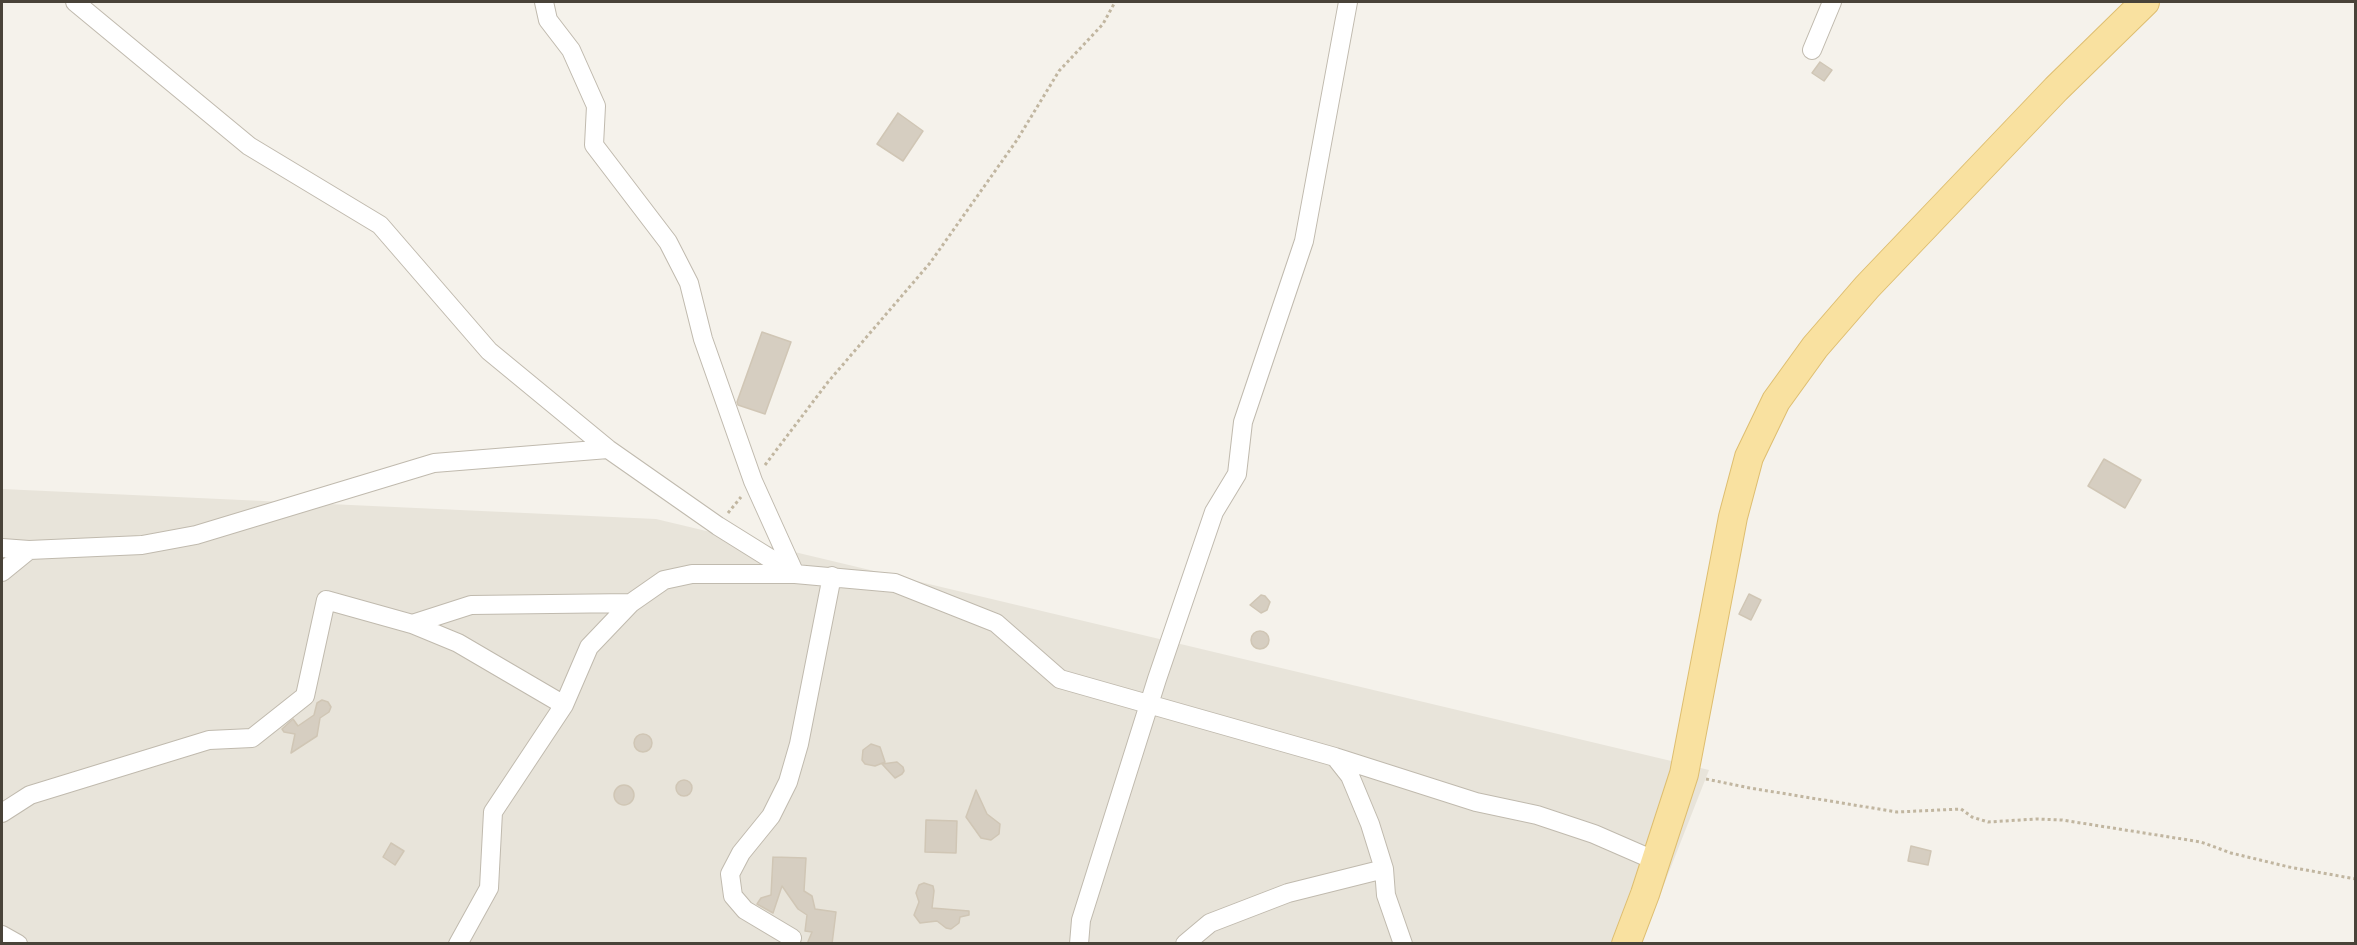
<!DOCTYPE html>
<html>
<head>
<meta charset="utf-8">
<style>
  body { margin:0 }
  #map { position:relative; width:2357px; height:945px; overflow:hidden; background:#f5f2eb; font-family:Inter,sans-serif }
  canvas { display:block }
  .frame { position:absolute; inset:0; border:3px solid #494339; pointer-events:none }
</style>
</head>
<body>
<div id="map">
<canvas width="2357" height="945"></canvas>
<div class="frame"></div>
</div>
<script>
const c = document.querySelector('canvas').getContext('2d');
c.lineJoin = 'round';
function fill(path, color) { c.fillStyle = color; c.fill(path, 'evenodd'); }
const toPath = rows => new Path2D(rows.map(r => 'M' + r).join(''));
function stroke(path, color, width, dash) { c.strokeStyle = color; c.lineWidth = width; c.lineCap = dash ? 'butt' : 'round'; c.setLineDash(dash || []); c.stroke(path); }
fill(toPath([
  [2,489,656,519,1709,770,1641,943,2,944]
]), '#e8e4da');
const building = toPath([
  [1820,62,1832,70,1824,81,1812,73,1820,62],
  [898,113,923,131,903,161,877,144,898,113],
  [762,332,791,342,765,414,738,405,737,402,762,332],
  [2104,459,2141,480,2125,508,2088,486,2104,459],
  [1749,594,1761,600,1751,620,1739,614,1749,594],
  [1261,595,1265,596,1270,602,1267,610,1261,613,1250,605,1261,595],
  '1251 640a9 9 0 1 1 18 0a9 9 0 1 1-18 0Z',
  [322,700,328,702,331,707,329,712,320,718,317,736,291,753,295,734,284,732,282,729,293,719,298,726,314,715,317,703,322,700],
  '634 743a9 9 0 1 1 18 0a9 9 0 1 1-18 0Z',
  [871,744,880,747,885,762,875,766,865,764,862,760,863,750,871,744],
  [897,762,903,767,904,771,902,774,895,778,882,764,897,762],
  '676 788a8 8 0 1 1 16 0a8 8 0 1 1-16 0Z',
  '614 795a10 10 0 1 1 20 0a10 10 0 1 1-20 0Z',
  [976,790,987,814,1000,824,999,834,991,840,981,838,966,817,976,790],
  [926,820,957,821,956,853,925,852,926,820],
  [391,843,404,851,395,865,383,857,391,843],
  [1911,846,1931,851,1928,865,1908,861,1911,846],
  [773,857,806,858,804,891,812,896,815,909,836,912,832,944,807,944,812,932,805,931,807,915,798,909,782,886,773,913,757,904,761,898,771,895,773,857],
  [924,883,933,886,934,891,932,908,969,911,969,915,960,917,959,923,951,929,946,928,937,921,920,923,914,915,919,902,916,893,919,885,924,883]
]);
fill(building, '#d6cec1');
stroke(building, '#d0c6b5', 1.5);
const street = toPath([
  [75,2,249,146,380,225,489,351,608,449,718,526,795,574],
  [544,2,548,20,571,50,596,106,594,145,668,242,689,283,703,339,753,481,795,574],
  [1812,50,1832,2],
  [2,548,29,550,142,545,196,535,434,463,608,449],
  [2,572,29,550],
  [412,624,471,605,631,603,664,580,692,574,795,574,895,583,996,623,1060,679,1335,757,1476,802,1537,815,1594,834,1656,861],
  [1335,757,1350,776,1370,824,1384,869,1386,895,1403,944],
  [2,813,30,795,209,740,252,738,305,696,326,600,412,624,458,643,564,705],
  [2,935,18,944],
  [792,938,745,910,733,896,730,874,741,853,771,816,788,782,799,744,832,576],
  [458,944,489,888,493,812,564,705,589,647,631,603],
  [1079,944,1081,920,1157,679,1214,512,1237,474,1243,422,1304,241,1348,2],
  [1185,944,1210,923,1288,893,1384,869]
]);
const primary = toPath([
  [1626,944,1645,894,1684,774,1733,517,1749,457,1776,401,1815,347,1867,287,2056,89,2145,2]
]);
stroke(street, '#c0baae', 20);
stroke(primary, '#debe70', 30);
stroke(toPath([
  [765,465,828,382,930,263,1017,140,1059,71,1103,24,1115,2],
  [728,513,741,497],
  [1706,779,1750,788,1897,812,1961,809,1972,817,1988,822,2036,819,2062,820,2201,842,2231,853,2289,867,2356,879]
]), '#c1b6a0', 3, [3, 3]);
stroke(street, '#fff', 18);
stroke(primary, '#f9e1a0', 28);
</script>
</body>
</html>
